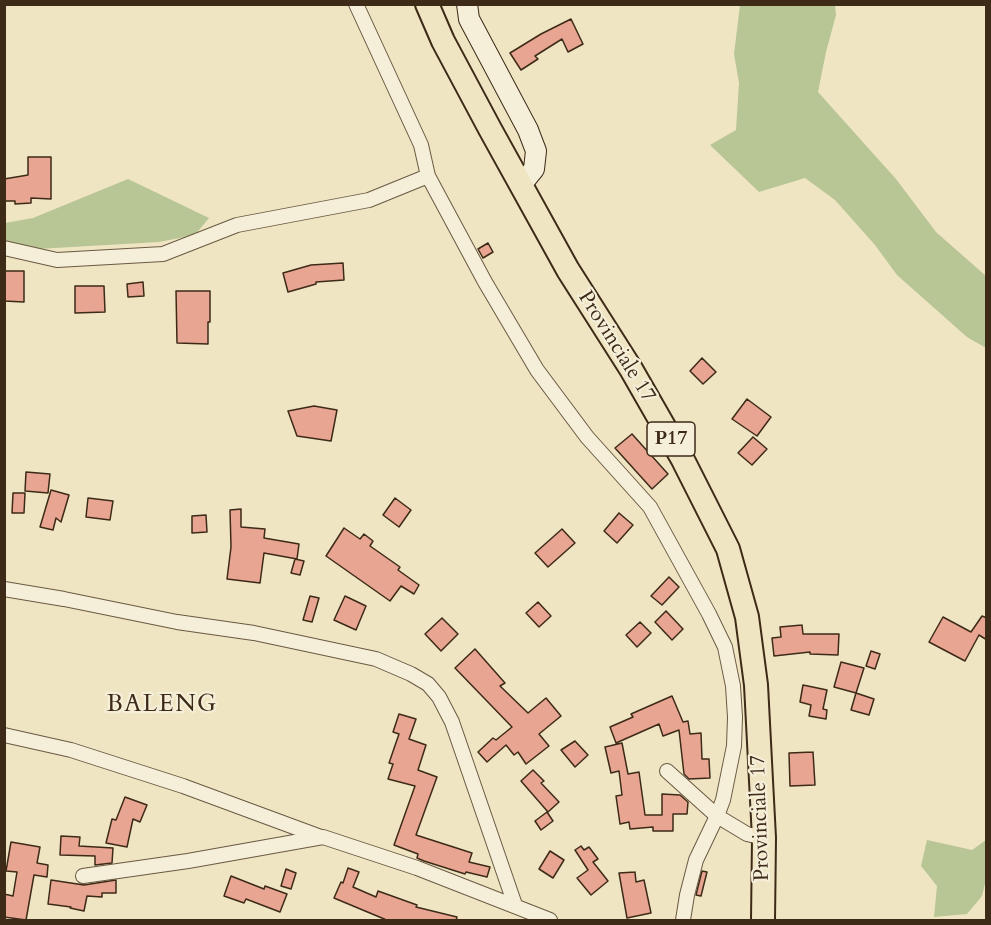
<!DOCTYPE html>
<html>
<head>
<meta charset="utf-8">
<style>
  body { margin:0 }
  #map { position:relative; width:991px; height:925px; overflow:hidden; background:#efe5c3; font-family:Cardo,serif }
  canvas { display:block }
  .frame { position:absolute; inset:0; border:6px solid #3d2a17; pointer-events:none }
</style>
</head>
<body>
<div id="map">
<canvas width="991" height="925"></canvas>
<div class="frame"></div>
</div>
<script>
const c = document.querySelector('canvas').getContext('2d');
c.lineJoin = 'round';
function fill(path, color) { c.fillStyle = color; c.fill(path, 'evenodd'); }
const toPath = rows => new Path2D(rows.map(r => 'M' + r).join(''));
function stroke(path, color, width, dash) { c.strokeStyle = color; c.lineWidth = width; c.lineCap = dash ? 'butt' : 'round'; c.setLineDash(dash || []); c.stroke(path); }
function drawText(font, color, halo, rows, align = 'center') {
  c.font = font + ' Cardo,serif'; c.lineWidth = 4.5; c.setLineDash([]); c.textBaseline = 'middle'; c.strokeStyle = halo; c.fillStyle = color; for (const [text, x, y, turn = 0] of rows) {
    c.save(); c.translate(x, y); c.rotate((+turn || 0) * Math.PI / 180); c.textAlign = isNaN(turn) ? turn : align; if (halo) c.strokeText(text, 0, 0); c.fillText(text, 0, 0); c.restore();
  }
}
fill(toPath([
  [740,5,835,5,836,15,826,52,818,92,896,179,936,232,986,276,986,348,967,337,897,275,875,245,835,200,805,178,759,192,710,145,736,130,739,83,734,54],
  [128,179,209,218,195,235,159,242,20,250,5,247,5,223,33,218],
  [927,840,972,850,986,840,986,879,982,896,967,914,934,917,937,886,921,866]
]), '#b8c594');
const building = toPath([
  [571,19,583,44,568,52,562,39,535,56,538,59,521,70,510,53,541,34,571,19],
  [28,157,51,157,51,199,31,198,31,203,15,204,15,201,4,201,4,179,28,175,28,157],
  [488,243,493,252,483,258,478,249,488,243],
  [343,263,344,280,316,282,316,284,288,292,283,273,311,265,343,263],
  [4,271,24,271,24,302,4,301,4,271],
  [143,282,144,296,128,297,127,284,143,282],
  [75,286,104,286,105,312,75,313,75,286],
  [176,291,210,291,210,322,208,322,208,344,177,343,176,291],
  [702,358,716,372,703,384,690,371,702,358],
  [747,399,771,417,757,436,732,419,747,399],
  [314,406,337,410,331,441,297,436,288,411,314,406],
  [632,434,668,474,652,489,615,448,632,434],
  [753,437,767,449,752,465,738,453,753,437],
  [26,472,50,474,48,493,25,491,26,472],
  [51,490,69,495,61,522,56,518,53,530,40,527,51,490],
  [13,493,25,493,24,513,12,513,13,493],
  [88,498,113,501,110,520,86,517,88,498],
  [395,498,411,510,399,527,383,515,395,498],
  [241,509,241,527,265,529,264,538,299,544,297,559,264,553,260,583,227,579,231,547,230,510,241,509],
  [619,513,633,525,617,543,604,531,619,513],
  [206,515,207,532,192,533,192,516,206,515],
  [344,528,360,539,364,534,373,541,370,546,400,567,398,570,419,585,414,594,401,586,390,601,326,556,344,528],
  [562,529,575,543,548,567,535,553,562,529],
  [295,559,304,561,300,575,291,573,295,559],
  [669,577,679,587,662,605,651,596,669,577],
  [310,596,319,598,312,622,303,620,310,596],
  [345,596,366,606,356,630,334,620,345,596],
  [538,602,551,616,539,627,526,613,538,602],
  [666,611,683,629,672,640,655,622,666,611],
  [982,616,987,618,987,640,979,635,965,661,929,642,943,617,971,632,982,616],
  [442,618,458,634,441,651,425,634,442,618],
  [640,622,651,633,637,647,626,635,640,622],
  [802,625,803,634,839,634,838,655,810,654,810,652,774,656,772,638,781,637,780,627,802,625],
  [475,649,505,683,500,686,528,713,546,698,561,716,539,734,549,746,526,764,518,752,514,755,506,745,487,762,478,752,493,738,496,740,512,727,455,668,475,649],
  [871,651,880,654,875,669,866,666,871,651],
  [841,662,864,668,856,693,834,687,841,662],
  [803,685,827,690,823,709,827,710,826,719,809,716,811,705,800,702,803,685],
  [856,693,874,699,869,715,851,710,856,693],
  [672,696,683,722,688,721,690,734,701,733,702,759,709,759,710,778,689,779,684,774,679,730,663,736,659,724,616,743,610,727,633,717,631,714,672,696],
  [399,714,416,719,409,739,426,745,418,770,437,777,416,835,472,853,469,862,490,867,487,877,466,872,465,874,424,861,417,858,418,854,394,845,415,786,388,779,393,764,389,763,399,734,393,732,399,714],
  [575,741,588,755,575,767,561,750,575,741],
  [622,743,628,774,639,772,645,815,662,815,662,794,680,795,688,802,687,814,673,814,673,831,653,831,653,827,630,829,629,822,620,824,616,796,622,795,619,771,611,773,605,747,622,743],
  [813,752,815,785,790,786,789,753,813,752],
  [533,770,544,781,541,783,559,802,548,812,521,781,533,770],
  [125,797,147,805,140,822,133,819,127,847,106,843,112,819,116,820,125,797],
  [547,812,553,821,541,830,535,821,547,812],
  [61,836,80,837,79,846,113,848,112,863,95,865,95,856,60,855,61,836],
  [11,842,40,847,37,863,48,865,47,877,34,875,26,920,4,917,4,894,13,896,17,872,6,871,11,842],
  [581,846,584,850,589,847,598,859,593,862,608,881,591,895,577,878,588,870,575,850,581,846],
  [550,851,564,860,553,878,539,869,550,851],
  [348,868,359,872,353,887,376,897,378,891,417,905,416,907,457,917,456,921,389,921,334,898,341,882,343,883,348,868],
  [286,869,296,873,291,889,281,886,286,869],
  [702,871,707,872,701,896,696,895,702,871],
  [635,872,636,882,644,880,651,913,627,918,619,873,635,872],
  [231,876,264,889,265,886,287,894,280,912,246,899,244,903,224,896,231,876],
  [51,880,84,885,116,880,116,893,102,893,102,897,87,896,84,911,70,908,71,907,48,904,51,880]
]);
fill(building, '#e8a591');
stroke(building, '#3d2a17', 1.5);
const street = toPath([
  [356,4,421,145,428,176,485,282,537,370,587,437,650,507,709,614,725,647,733,686,735,717,734,746,723,800,717,816,696,860,687,895,683,920],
  [4,248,57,260,163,254,237,225,369,200,428,176],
  [4,589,64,599,177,622,254,633,376,659,411,674,428,684,439,697,452,722,515,905],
  [4,735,71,750,183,786,321,837],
  [667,771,717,816,747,834,764,838],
  [83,876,188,861,323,837,417,868,550,920]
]);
const secondary = toPath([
  [467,4,469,19,528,130,536,151,534,169,521,185]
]);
const primary = toPath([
  [427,4,443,41,490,129,568,270,631,369,682,458,728,549,747,617,756,685,764,838,763,920]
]);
stroke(street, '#6a5942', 16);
stroke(secondary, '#3d2a17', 22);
stroke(primary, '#3d2a17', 26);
stroke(street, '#f5eed8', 14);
stroke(secondary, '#f5eed8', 20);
stroke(primary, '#efe5c3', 22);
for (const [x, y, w] of [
  [671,439,48]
]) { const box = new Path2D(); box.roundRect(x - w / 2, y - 17, w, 34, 4.5); c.fillStyle = '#f5eed8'; c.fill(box); stroke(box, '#3d2a17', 1.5); }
drawText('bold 20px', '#3d2a17', null, [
  ["P17",671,439]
]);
drawText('21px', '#3d2a17', '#f5eed8', [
  ["Provinciale 17",616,347,58],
  ["Provinciale 17",761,818,-92]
]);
c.letterSpacing = '1.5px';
drawText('24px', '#3d2a17', '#f5eed8', [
  ["BALENG",162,705]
]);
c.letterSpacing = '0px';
</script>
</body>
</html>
